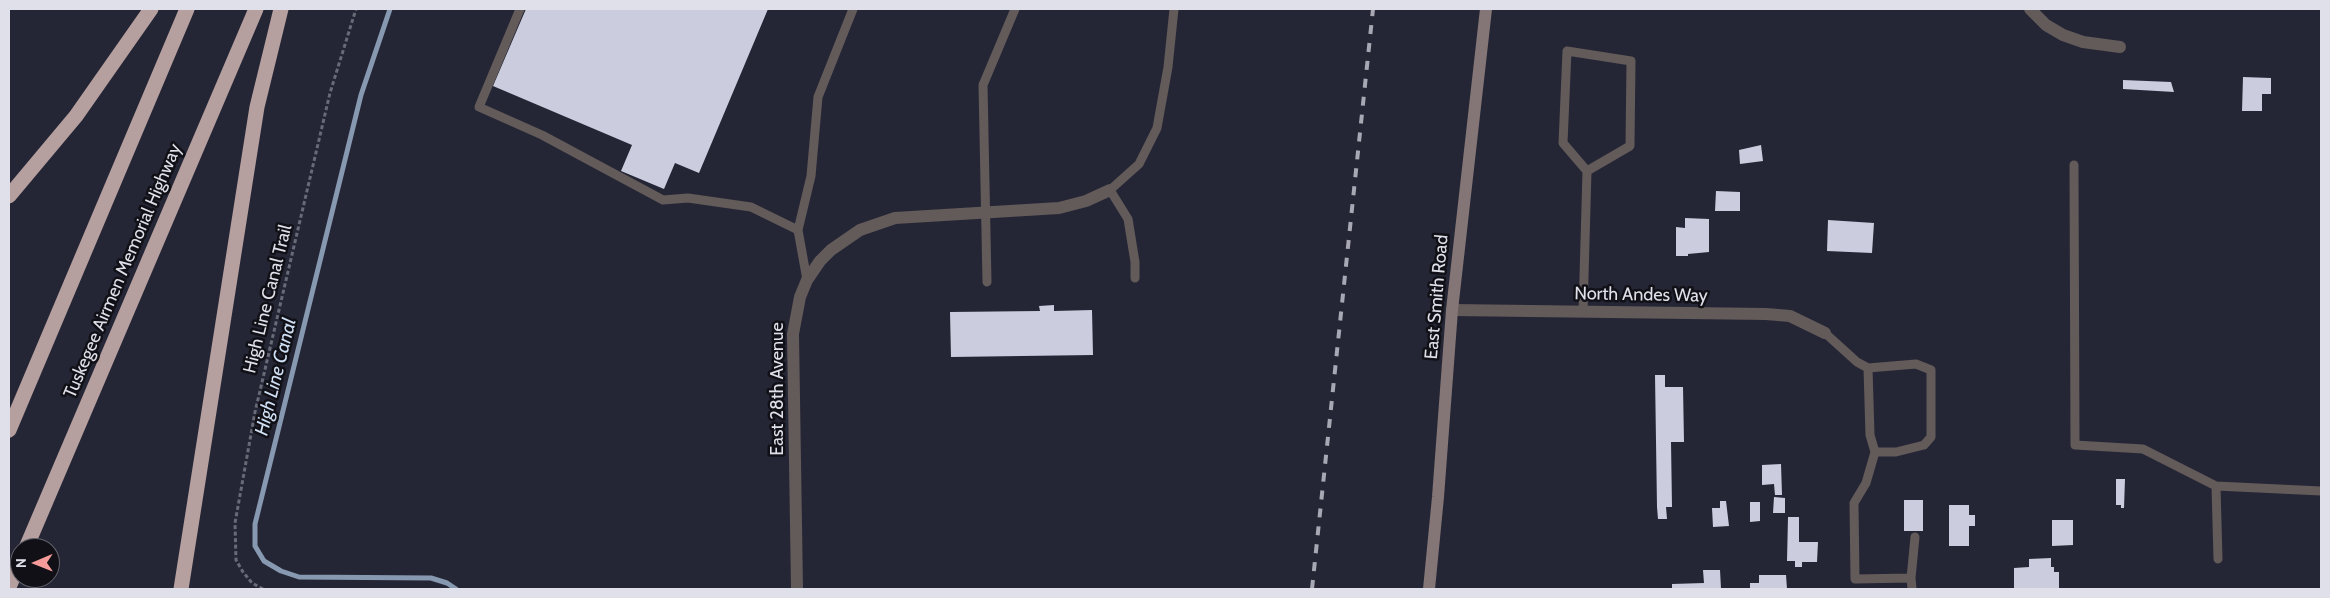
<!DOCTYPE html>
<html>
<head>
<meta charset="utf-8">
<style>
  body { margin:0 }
  #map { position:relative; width:2330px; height:598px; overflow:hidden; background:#252635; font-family:Cabin,sans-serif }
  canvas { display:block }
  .frame { position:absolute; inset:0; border:10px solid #dfe0ea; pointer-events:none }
  .north { position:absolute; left:10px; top:538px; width:50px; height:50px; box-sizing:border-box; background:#101016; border:1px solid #63636b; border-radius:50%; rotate:269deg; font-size:14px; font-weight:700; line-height:20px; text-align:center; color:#dfe0ea }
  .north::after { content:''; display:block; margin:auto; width:18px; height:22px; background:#f59b99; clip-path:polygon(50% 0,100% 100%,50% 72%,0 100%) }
</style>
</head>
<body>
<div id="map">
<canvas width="2330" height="598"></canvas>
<div class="frame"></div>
<div class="north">N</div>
</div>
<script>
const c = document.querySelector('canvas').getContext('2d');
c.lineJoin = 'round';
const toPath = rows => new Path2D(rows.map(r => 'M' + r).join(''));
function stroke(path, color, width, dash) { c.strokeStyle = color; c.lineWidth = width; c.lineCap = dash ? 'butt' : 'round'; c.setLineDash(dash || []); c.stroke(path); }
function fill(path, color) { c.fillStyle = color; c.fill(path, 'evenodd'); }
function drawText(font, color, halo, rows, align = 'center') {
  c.font = font + ' Cabin,sans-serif'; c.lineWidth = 5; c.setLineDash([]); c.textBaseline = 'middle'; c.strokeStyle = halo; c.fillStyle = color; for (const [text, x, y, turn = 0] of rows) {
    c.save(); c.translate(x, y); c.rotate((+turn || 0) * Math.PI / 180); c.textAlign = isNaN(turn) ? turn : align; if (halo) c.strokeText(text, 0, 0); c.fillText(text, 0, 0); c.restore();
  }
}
stroke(toPath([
  [390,9,361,95,255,524,255,546,264,561,281,571,299,577,431,578,447,583,456,589]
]), '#8799b0', 5);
fill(toPath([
  [526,9,768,9,699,173,675,163,664,189,621,171,632,145,493,86],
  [2243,77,2271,78,2271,94,2262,94,2262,111,2242,111],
  [2123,80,2171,82,2174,92,2123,89],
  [1761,145,1763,161,1740,164,1739,150],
  [1716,191,1740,192,1740,211,1715,211],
  [1685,218,1709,219,1709,252,1688,254,1688,256,1676,256,1676,227,1685,228],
  [1828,220,1874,223,1872,253,1827,251],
  [1054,305,1054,311,1092,310,1093,355,951,357,950,312,1040,311,1039,306],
  [1655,375,1665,375,1665,387,1683,387,1684,442,1671,442,1672,507,1666,507,1667,519,1658,519,1657,507],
  [1781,464,1782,495,1775,495,1774,484,1762,485,1762,465],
  [2116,479,2125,479,2124,508,2121,508,2121,505,2116,505],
  [1774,497,1785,498,1785,513,1773,513],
  [1904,500,1923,500,1923,531,1904,531],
  [1720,501,1726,501,1729,526,1713,527,1712,508,1720,508],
  [1750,502,1760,502,1760,521,1750,522],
  [1949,505,1969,505,1969,515,1975,515,1975,526,1969,526,1969,546,1949,546],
  [1788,517,1799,517,1799,542,1818,542,1817,562,1802,562,1802,567,1795,567,1795,561,1787,561],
  [2052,520,2073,520,2073,545,2052,546],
  [2051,558,2051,567,2054,567,2054,572,2059,572,2059,588,2014,589,2014,568,2029,567,2029,559],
  [1703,570,1720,570,1721,589,1672,589,1672,584,1704,583],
  [1759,575,1786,575,1787,589,1750,589,1750,583,1759,583]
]), '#cbcddf');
stroke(toPath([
  [263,589,252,583,243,572,236,560,235,523,255,412,330,93,356,9]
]), '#696a77', 3, [4, 2.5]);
stroke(toPath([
  [520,9,479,107,542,135,663,200,688,198,751,207,798,230],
  [2074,165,2075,445,2143,449,2216,486,2321,491],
  [1135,278,1135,262,1128,219,1110,190,1139,164,1157,128,1168,67,1174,9],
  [807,280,798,230,811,176,818,97,853,9],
  [987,282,983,85,1015,9],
  [1583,312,1587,171,1563,143,1567,51,1631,61,1630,146,1587,171],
  [1825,333,1857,362,1868,368,1916,364,1931,370,1931,437,1924,445,1896,452,1875,452,1866,483,1854,503,1855,579,1911,578,1912,589],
  [1868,368,1870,435,1875,452],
  [2216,486,2218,559],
  [1911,578,1915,537]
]), '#635a5a', 9);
stroke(toPath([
  [2030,9,2046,25,2063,35,2083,42,2120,47],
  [1452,310,1766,314,1790,316,1825,333],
  [797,589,793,334,800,297,807,280,820,261,831,250,860,230,895,218,1059,208,1086,201,1110,190]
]), '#635a5a', 12);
stroke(toPath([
  [1429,589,1438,497,1452,310,1486,9]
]), '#847676', 12);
stroke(toPath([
  [9,196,76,116,151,9],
  [9,430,187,9],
  [26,548,256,9],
  [9,587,20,561],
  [181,589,257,107,281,9]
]), '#b59f9f', 15);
stroke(toPath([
  [1312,589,1373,9]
]), '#a7a8b4', 4, [9, 9]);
drawText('18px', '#dfe0ea', '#101016', [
  ["Tuskegee Airmen Memorial Highway",123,271,-67],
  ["North Andes Way",1641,295,1],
  ["East Smith Road",1437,297,-85],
  ["High Line Canal Trail",268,299,-76],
  ["East 28th Avenue",778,389,-90]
]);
drawText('italic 19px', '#d0e1f5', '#101016', [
  ["High Line Canal",276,377,-76]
]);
</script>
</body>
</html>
